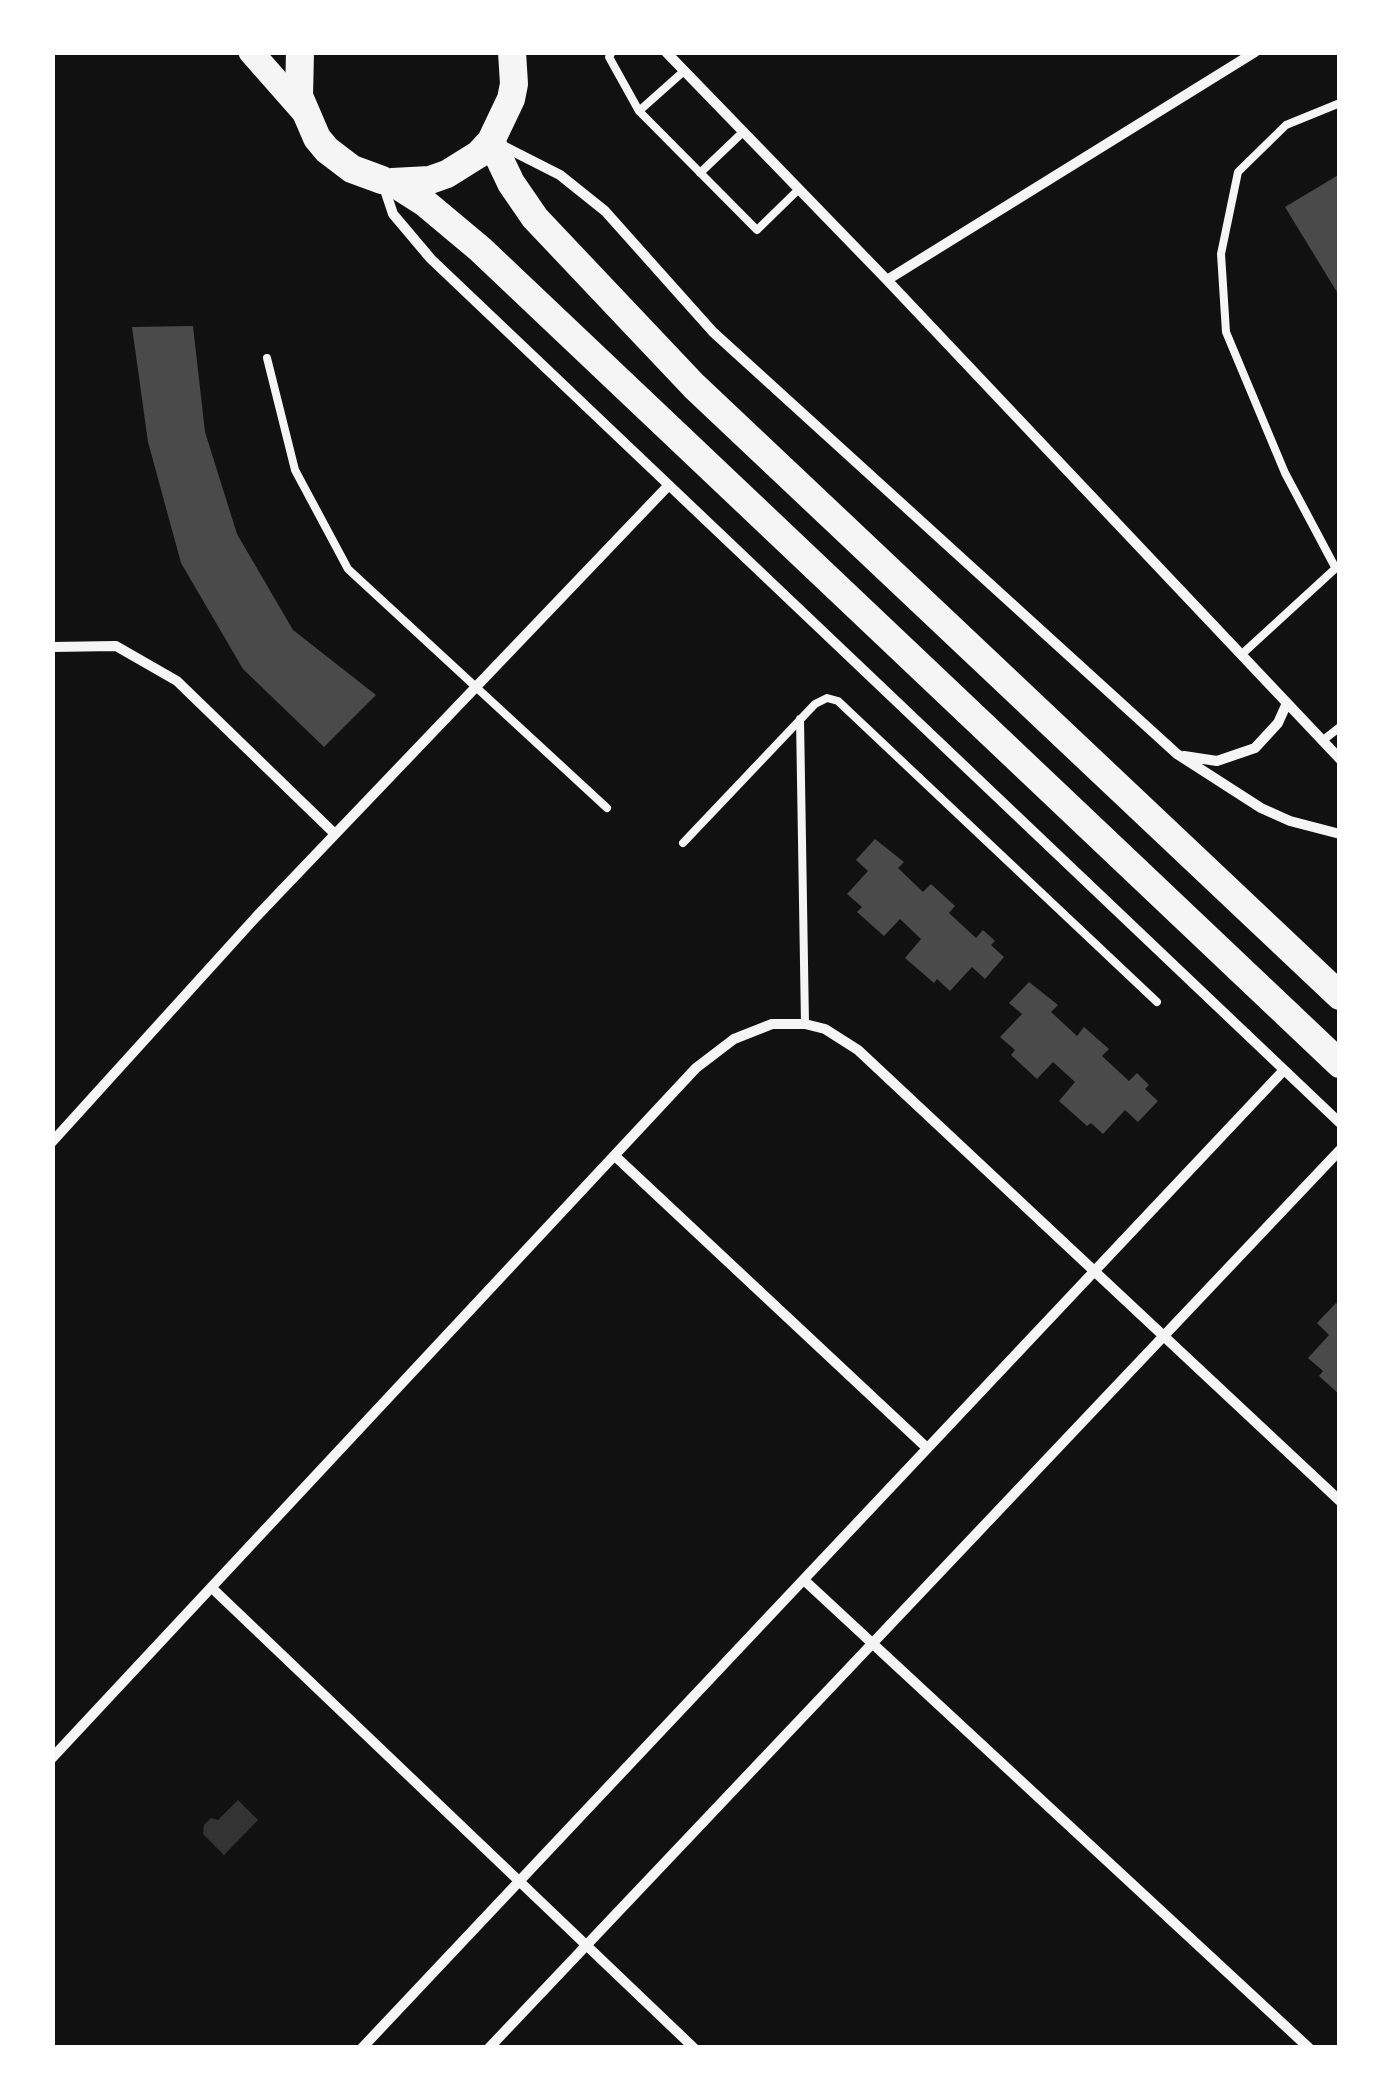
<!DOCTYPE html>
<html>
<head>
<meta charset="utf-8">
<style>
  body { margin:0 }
  #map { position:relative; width:1392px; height:2100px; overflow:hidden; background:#111; font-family:"Varela Round",sans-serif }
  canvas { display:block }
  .frame { position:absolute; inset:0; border:55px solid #fff; pointer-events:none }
</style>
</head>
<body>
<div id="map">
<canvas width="1392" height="2100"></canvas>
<div class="frame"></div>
</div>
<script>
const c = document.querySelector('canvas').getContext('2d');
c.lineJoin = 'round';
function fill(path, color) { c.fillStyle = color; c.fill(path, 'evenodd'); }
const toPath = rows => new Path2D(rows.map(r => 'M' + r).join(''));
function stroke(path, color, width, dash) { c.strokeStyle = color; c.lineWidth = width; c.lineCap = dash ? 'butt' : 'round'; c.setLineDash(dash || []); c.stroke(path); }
fill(toPath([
  [238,1800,258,1820,224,1855,203,1834,204,1825,211,1818,218,1820]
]), '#333');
fill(toPath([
  [1340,174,1340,297,1285,207],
  [193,326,205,432,237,534,293,630,376,695,324,747,243,669,181,563,148,442,132,327],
  [875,839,904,862,898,868,923,892,931,884,955,906,949,913,976,938,983,930,995,941,991,945,1004,957,985,979,972,967,950,991,937,979,934,983,905,958,921,939,900,919,884,936,857,912,862,907,847,894,868,871,856,860],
  [1029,982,1058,1005,1051,1012,1077,1036,1084,1027,1109,1049,1102,1056,1129,1081,1137,1073,1149,1085,1145,1089,1158,1101,1138,1122,1125,1110,1103,1134,1091,1123,1087,1126,1059,1101,1075,1082,1053,1062,1037,1079,1011,1055,1015,1050,1000,1037,1022,1014,1009,1003],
  [1336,1303,1340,1306,1340,1395,1319,1376,1323,1371,1308,1358,1329,1335,1317,1323]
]), '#4a4a4a');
stroke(toPath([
  [612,52,609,57,639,111],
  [684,71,639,111,757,230,799,189],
  [700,173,743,132],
  [267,358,295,470,348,569,607,808],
  [1335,567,1285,473,1226,332,1221,254,1238,172,1286,125,1340,103],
  [1241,655,1337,567],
  [800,719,805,1024],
  [1322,741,1340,727],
  [683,843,815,704,827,698,838,701,1157,1002]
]), '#f5f5f5', 8);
stroke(toPath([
  [666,52,887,280,1340,759],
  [497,143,560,175,605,211,713,332,1177,754,1261,808,1290,821,1340,834],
  [383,184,393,214,431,259,1340,1123],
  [887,280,1255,52],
  [52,647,116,646,177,681,335,834],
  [1184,756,1217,761,1255,748,1278,723,1287,703],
  [52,1142,256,917,668,486],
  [615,1156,927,1448],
  [804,1580,1309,2048],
  [213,1589,694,2048],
  [52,1758,696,1068,734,1039,772,1024,805,1024,825,1029,858,1050,1340,1501],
  [362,2048,1284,1070],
  [489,2048,1340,1150]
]), '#f5f5f5', 10);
stroke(toPath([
  [251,52,303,111]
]), '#f5f5f5', 25);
stroke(toPath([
  [300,52,299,96,317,138,327,150,352,169,382,180],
  [491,141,511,183,535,218,694,386,1340,996],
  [392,182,425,203,480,249,1340,1064],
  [392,182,430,180,447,174,479,154,491,141,511,99,514,84,512,52]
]), '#f5f5f5', 28);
</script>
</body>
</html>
